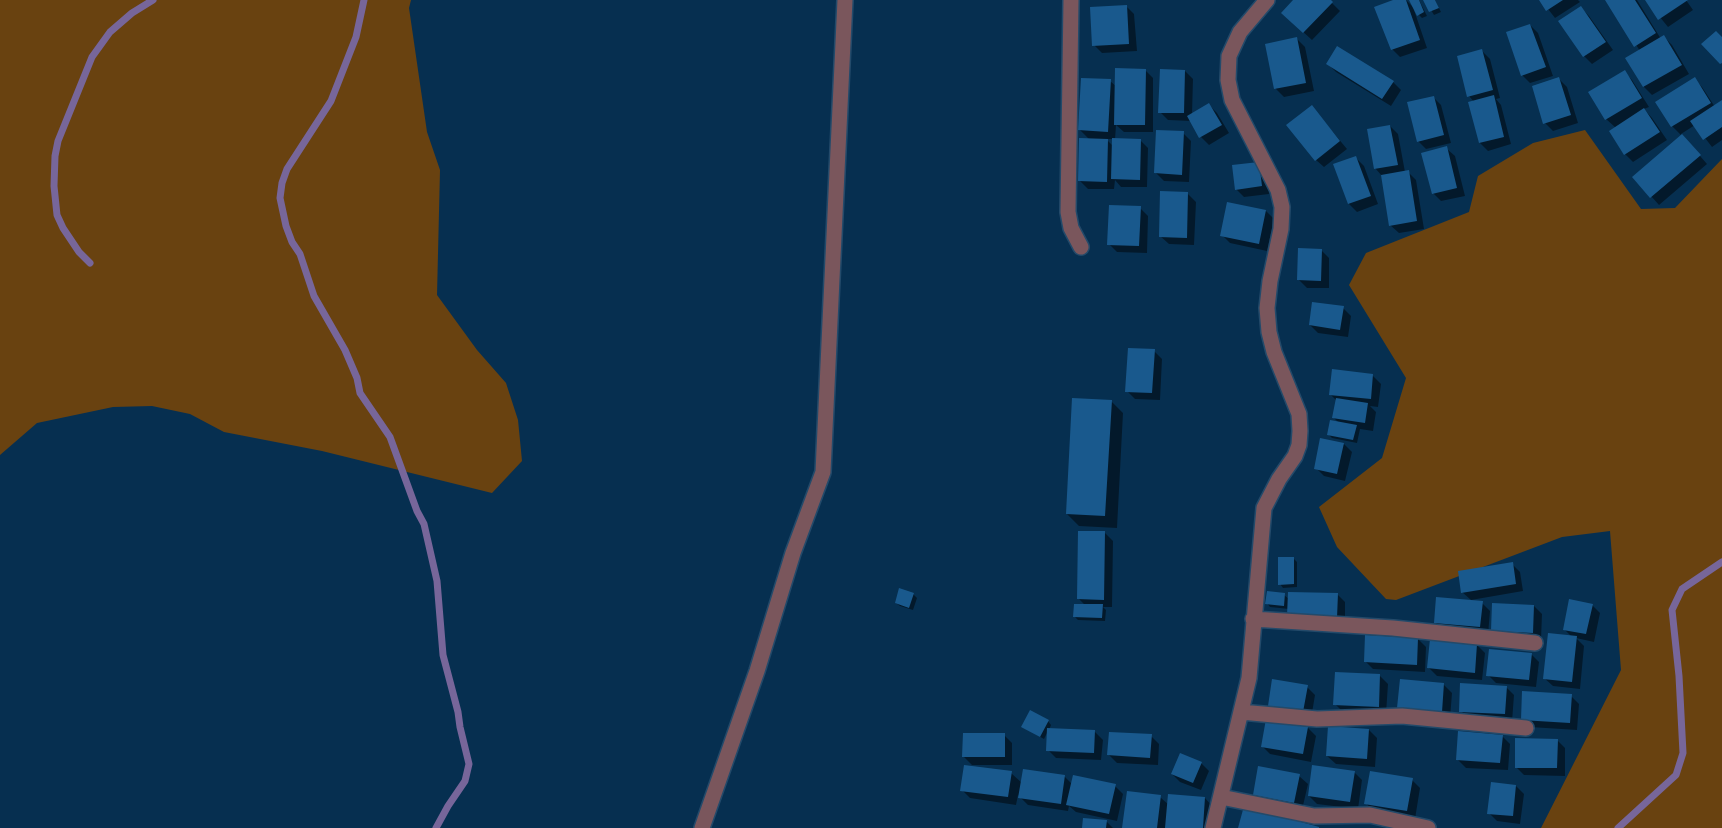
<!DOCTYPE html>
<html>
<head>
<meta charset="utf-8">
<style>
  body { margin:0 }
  canvas { display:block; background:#062f50 }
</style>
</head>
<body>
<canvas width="1722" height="828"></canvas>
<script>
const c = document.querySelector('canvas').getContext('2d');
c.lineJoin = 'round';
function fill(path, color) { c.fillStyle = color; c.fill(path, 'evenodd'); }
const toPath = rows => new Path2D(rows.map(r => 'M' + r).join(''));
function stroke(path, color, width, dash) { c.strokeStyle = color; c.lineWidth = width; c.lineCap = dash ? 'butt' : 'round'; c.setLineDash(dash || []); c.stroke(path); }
fill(toPath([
  [0,0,411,0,409,8,427,132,440,170,437,295,477,350,506,383,518,420,522,461,492,493,322,451,224,432,190,414,152,406,113,407,37,423,0,455],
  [1585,130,1641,209,1675,208,1722,159,1722,828,1541,828,1621,670,1610,531,1562,537,1396,600,1386,599,1337,547,1319,507,1382,458,1406,378,1349,285,1366,253,1469,212,1478,176,1533,143]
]), '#694210');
fill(toPath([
  [1295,0,1329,0,1340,11,1312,40,1291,21],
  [1397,0,1406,0,1414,8,1411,0,1419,0,1427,16,1422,18,1414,10,1427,48,1400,57,1392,49],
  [1425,0,1435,0,1441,12,1434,15],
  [1541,0,1578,0,1580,2,1555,18],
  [1607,0,1637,0,1661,39,1664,37,1672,45,1689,74,1652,95,1644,87,1627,58,1640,51],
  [1646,0,1686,0,1693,10,1668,27],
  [1126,6,1134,14,1137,51,1102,53,1094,45],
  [1581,8,1589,16,1613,50,1592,64,1584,56,1560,22],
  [1530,25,1538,33,1553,76,1530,83,1522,75],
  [1297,39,1305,47,1314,91,1284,97,1276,89,1267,45],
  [1482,51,1490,59,1500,98,1496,99,1501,105,1511,144,1488,151,1480,143,1474,102,1469,96],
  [1328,64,1393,82,1401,90,1391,106,1336,72],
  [1145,70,1153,78,1153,132,1124,132,1116,125,1115,140,1140,140,1148,148,1147,187,1121,187,1115,180,1114,189,1088,189,1080,181,1090,140,1080,130,1110,81,1117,87],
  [1106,139,1114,139,1114,147],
  [1185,71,1193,79,1192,115,1209,105,1217,113,1229,133,1209,145,1201,137,1191,121,1168,120,1160,112],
  [1624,72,1632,80,1649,107,1644,109,1652,118,1667,140,1633,162,1625,154,1611,132,1616,128,1606,119,1590,92],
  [1559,79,1567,87,1578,123,1553,131,1545,123],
  [1694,79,1702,87,1715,107,1722,102,1722,140,1712,147,1695,125,1681,134,1707,164,1659,205,1634,177,1682,136,1672,126,1657,102],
  [1433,97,1441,105,1451,143,1426,149,1418,141],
  [1312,107,1347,149,1324,167,1316,160],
  [1390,126,1398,134,1405,172,1408,172,1416,180,1424,229,1399,233,1390,225,1382,176,1375,168],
  [1183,133,1191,141,1189,182,1164,181,1156,173],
  [1446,148,1455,156,1465,196,1441,201,1433,193],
  [1356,158,1364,166,1378,204,1357,212,1349,204],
  [1233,166,1267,171,1269,194,1244,197,1236,189],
  [1187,193,1196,202,1194,245,1169,244,1160,236],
  [1140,208,1148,216,1147,253,1117,252,1109,244],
  [1266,211,1274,219,1267,251,1230,243,1222,235],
  [1321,250,1329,258,1329,288,1307,288,1299,280],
  [1343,308,1351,316,1348,337,1318,333,1310,325],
  [1154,351,1162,359,1160,400,1135,399,1127,391],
  [1373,376,1381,384,1378,407,1370,406,1376,412,1373,431,1360,429,1357,443,1332,438,1328,434,1339,423,1334,418,1337,401,1331,395],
  [1111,401,1123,413,1117,528,1079,526,1067,514],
  [1344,444,1352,452,1345,481,1324,476,1316,468],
  [1105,533,1113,541,1112,607,1103,607,1106,610,1105,621,1078,620,1075,617,1086,606,1079,599],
  [1293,558,1297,562,1297,587,1283,588,1280,584],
  [1512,564,1520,572,1523,591,1471,600,1462,592],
  [913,594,917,598,913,610,900,606,896,603],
  [1337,594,1345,602,1345,625,1289,609,1270,607,1267,603,1284,595,1289,599],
  [1482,603,1490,611,1488,635,1443,630,1435,622],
  [1592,605,1600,613,1594,642,1576,638,1584,646,1580,689,1553,686,1544,678,1573,638,1564,629],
  [1534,606,1542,614,1541,640,1501,638,1492,630],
  [1418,639,1426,647,1425,672,1373,669,1365,661],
  [1477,645,1485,653,1482,680,1437,676,1429,668],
  [1531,654,1539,662,1536,687,1496,683,1488,675],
  [1380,676,1388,684,1386,714,1343,712,1335,704],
  [1444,685,1452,693,1450,719,1407,716,1399,708],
  [1307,687,1315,695,1311,719,1277,714,1269,706],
  [1506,687,1514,695,1512,722,1469,719,1461,711],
  [1571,696,1579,704,1577,730,1530,727,1522,719],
  [1048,721,1051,725,1049,730,1095,732,1103,740,1101,760,1056,758,1048,750,1048,731,1044,739,1023,727],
  [1308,728,1316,736,1311,762,1270,754,1262,746],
  [1369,730,1377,738,1375,767,1336,764,1327,756],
  [1004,735,1012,743,1012,765,972,765,964,757],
  [1151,736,1159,744,1158,765,1117,763,1109,755],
  [1502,736,1510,744,1508,770,1466,768,1458,760],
  [1557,740,1565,748,1565,776,1524,775,1516,767],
  [1201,763,1209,771,1201,790,1180,782,1172,774],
  [1354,772,1362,780,1358,809,1317,804,1309,796],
  [1011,773,1022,783,1065,777,1072,784,1115,786,1123,794,1117,821,1076,812,1069,806,1068,811,1028,805,1018,795,1016,805,970,798,962,790],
  [1299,776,1308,784,1302,810,1262,803,1254,795],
  [1412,780,1420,788,1415,819,1374,812,1366,803],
  [1516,786,1524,794,1520,824,1497,821,1489,813],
  [1160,797,1169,805,1205,798,1213,807,1211,828,1124,828],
  [1107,822,1113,828,1084,828]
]), '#0007');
stroke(toPath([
  [364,0,356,37,331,101,287,169,282,183,280,198,286,226,292,242,300,254,314,296,345,350,357,378,360,393,390,437,417,511,424,524,437,581,443,655,458,712,460,727,469,764,465,781,448,806,436,828],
  [90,263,79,252,63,228,57,215,54,186,55,156,58,141,92,57,110,32,132,13,153,0],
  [1618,828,1676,775,1683,753,1679,676,1672,610,1682,589,1722,562]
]), '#77669a', 7);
fill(toPath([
  [1293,0,1331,0,1333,2,1303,33,1281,13],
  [1393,0,1406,0,1420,40,1391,50,1374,7],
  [1409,0,1419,0,1424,12,1417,16],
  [1423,0,1435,0,1439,8,1429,12],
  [1539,0,1563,0,1546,11],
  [1605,0,1635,0,1656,33,1634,47],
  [1645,0,1688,0,1658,20],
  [1127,5,1129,44,1092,46,1090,7],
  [1581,6,1606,42,1583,57,1558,21],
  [1530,24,1546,67,1521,76,1506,32],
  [1716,31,1722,37,1722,63,1720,64,1701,44],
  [1664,35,1682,65,1643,87,1625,58],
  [1297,37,1306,83,1274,89,1265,44],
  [1337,46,1394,81,1382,99,1326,64],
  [1482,49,1493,90,1467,97,1457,56],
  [1115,68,1146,69,1145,125,1114,125],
  [1160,69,1185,70,1184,113,1158,113],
  [1625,70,1642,98,1605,120,1588,92],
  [1559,77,1571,115,1543,124,1532,86],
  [1695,77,1711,103,1671,127,1655,102],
  [1081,78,1111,79,1108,132,1078,130],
  [1494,95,1504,137,1479,143,1468,102],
  [1434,96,1444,135,1417,142,1407,102],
  [1722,100,1722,127,1703,140,1690,121],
  [1209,103,1222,125,1199,138,1187,116],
  [1312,105,1340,141,1315,161,1286,125],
  [1644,108,1660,132,1624,155,1609,131],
  [1390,125,1398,165,1374,169,1367,129],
  [1156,130,1184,131,1182,175,1154,173],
  [1682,134,1701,155,1650,198,1632,177],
  [1079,138,1108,139,1107,182,1078,181],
  [1112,138,1141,139,1140,180,1111,179],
  [1447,146,1457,188,1432,194,1421,153],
  [1356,156,1371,196,1348,204,1333,164],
  [1259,162,1262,186,1235,190,1232,165],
  [1409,170,1417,221,1389,226,1381,175],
  [1160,191,1188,192,1187,238,1159,237],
  [1227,202,1266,210,1259,244,1220,236],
  [1109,205,1141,206,1139,246,1107,245],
  [1298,248,1322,249,1321,281,1297,280],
  [1312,302,1344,306,1340,330,1309,325],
  [1128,348,1155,349,1152,393,1125,392],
  [1332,369,1373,374,1371,399,1329,395],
  [1072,398,1112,400,1105,516,1066,514],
  [1336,398,1368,403,1365,423,1332,418],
  [1330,420,1357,425,1353,440,1327,435],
  [1320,438,1344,443,1337,474,1314,469],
  [1078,531,1105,531,1104,600,1077,599],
  [1278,557,1294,557,1294,584,1278,585],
  [1513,562,1516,584,1461,593,1458,571],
  [899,588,914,593,909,608,895,603],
  [1267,591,1285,593,1284,606,1265,604],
  [1288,592,1338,593,1337,618,1287,616],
  [1436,597,1483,601,1480,627,1434,623],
  [1569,599,1593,604,1586,634,1563,630],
  [1492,603,1534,605,1533,633,1491,631],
  [1074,604,1103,604,1102,618,1073,617],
  [1548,633,1577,636,1572,682,1543,679],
  [1365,635,1418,638,1417,665,1364,662],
  [1430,639,1477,644,1475,673,1427,668],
  [1489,649,1532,653,1529,680,1486,676],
  [1335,672,1380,674,1379,707,1333,705],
  [1272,679,1308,685,1303,712,1268,706],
  [1400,679,1444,683,1442,712,1397,708],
  [1460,683,1507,686,1505,714,1459,712],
  [1522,691,1572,694,1570,723,1521,720],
  [1030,710,1049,720,1040,737,1021,727],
  [1266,719,1308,727,1303,754,1261,747],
  [1328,726,1369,729,1367,759,1326,756],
  [1047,728,1095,730,1094,753,1046,751],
  [1458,731,1503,735,1500,763,1456,760],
  [1109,732,1152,734,1150,758,1107,755],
  [963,733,1005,733,1005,757,962,757],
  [1515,738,1558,739,1557,768,1515,768],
  [1180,753,1202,762,1193,783,1171,774],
  [964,765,1012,771,1008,797,960,791],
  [1312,765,1355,771,1350,802,1308,796],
  [1258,766,1300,774,1294,803,1253,795],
  [1023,769,1065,775,1061,804,1018,798],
  [1370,771,1413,778,1407,811,1364,804],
  [1073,775,1116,784,1109,814,1066,805],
  [1491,782,1516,785,1513,816,1487,814],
  [1127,791,1161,795,1157,828,1122,828],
  [1168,794,1205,797,1203,828,1165,828],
  [1244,806,1319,827,1319,828,1238,828],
  [1083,818,1107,820,1106,828,1082,828]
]), '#19598d');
const street = toPath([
  [1071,0,1068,212,1071,228,1081,247],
  [1253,619,1393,628,1535,643],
  [1241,712,1317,719,1402,716,1526,728],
  [1221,797,1314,816,1370,815,1428,828],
  [702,828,757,671,793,553,823,472,845,0],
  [1213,828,1249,678,1264,508,1279,479,1295,456,1299,445,1300,431,1299,414,1274,352,1269,332,1267,308,1270,281,1281,229,1282,207,1278,190,1232,100,1228,80,1229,56,1240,32,1267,0]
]);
stroke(street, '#234a6a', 18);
stroke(street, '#7a565c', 15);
</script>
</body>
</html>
